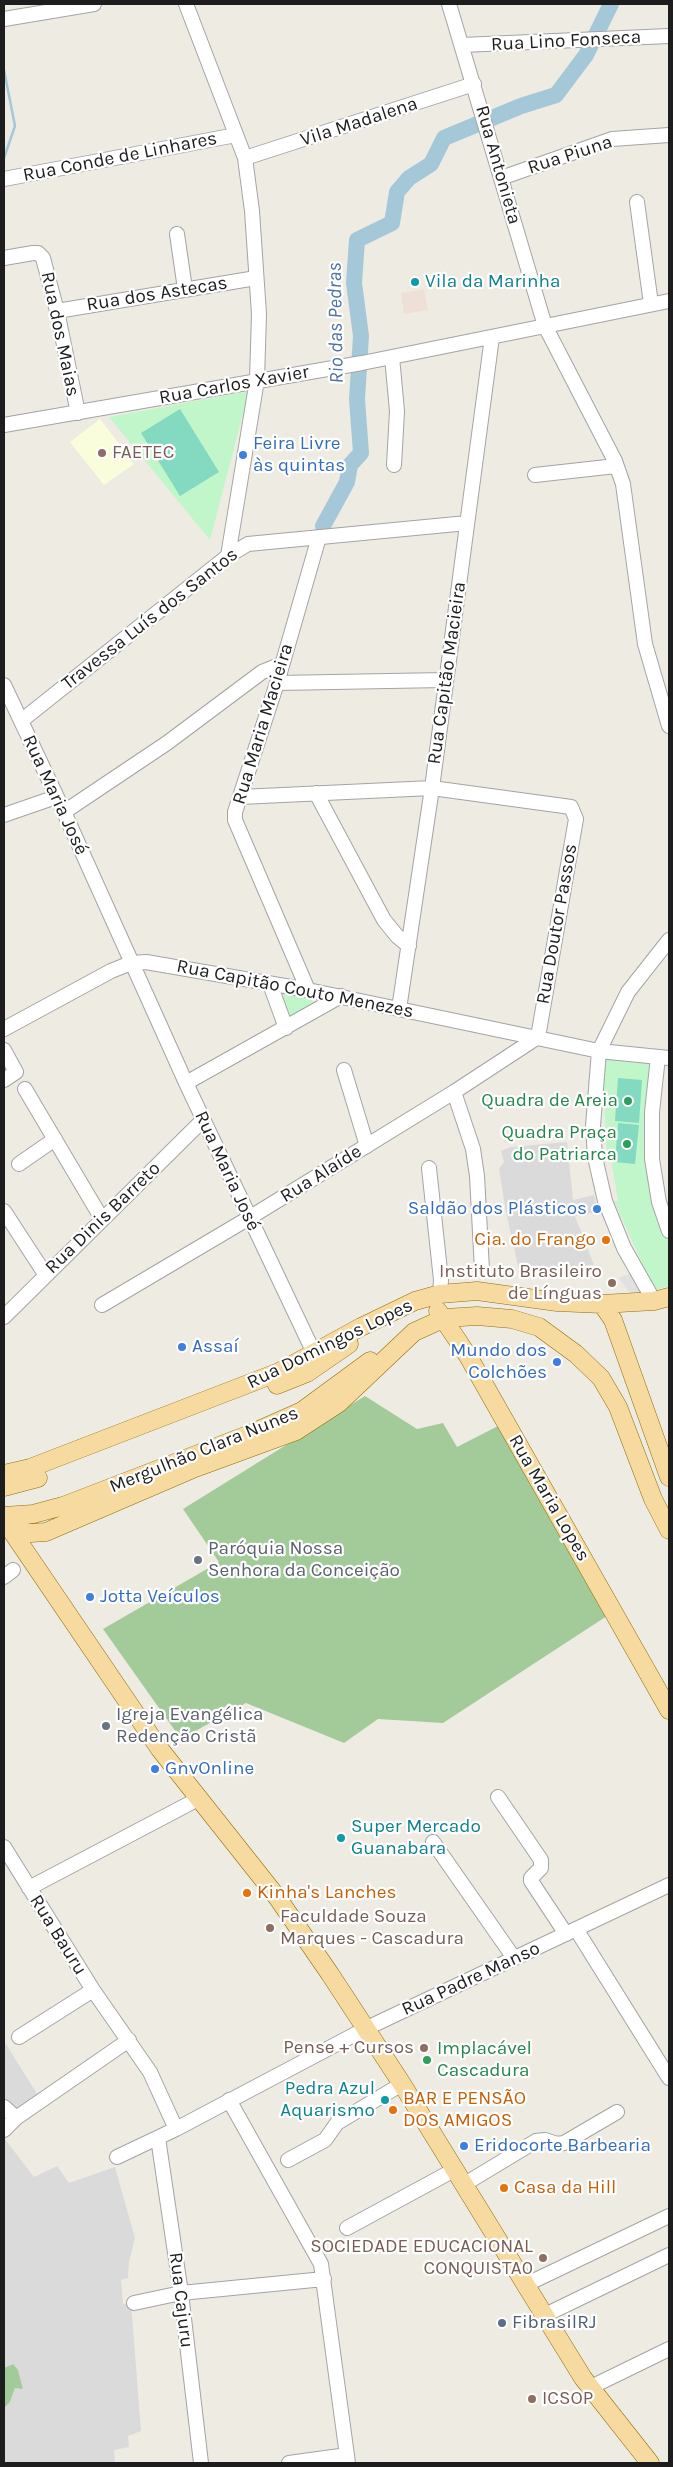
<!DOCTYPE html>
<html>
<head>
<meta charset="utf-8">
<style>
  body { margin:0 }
  #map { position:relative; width:673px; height:2467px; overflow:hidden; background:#eeebe3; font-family:Karla,sans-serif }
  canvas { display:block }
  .frame { position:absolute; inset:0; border:5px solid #1d1d1d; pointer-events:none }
</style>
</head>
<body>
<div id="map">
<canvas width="673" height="2467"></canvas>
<div class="frame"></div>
</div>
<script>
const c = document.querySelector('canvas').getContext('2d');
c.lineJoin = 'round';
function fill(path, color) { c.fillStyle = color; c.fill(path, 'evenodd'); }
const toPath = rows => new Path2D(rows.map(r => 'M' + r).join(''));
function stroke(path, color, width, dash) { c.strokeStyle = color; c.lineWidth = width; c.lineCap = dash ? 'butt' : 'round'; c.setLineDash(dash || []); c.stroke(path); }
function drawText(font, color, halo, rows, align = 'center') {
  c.font = font + ' Karla,sans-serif'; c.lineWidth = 4.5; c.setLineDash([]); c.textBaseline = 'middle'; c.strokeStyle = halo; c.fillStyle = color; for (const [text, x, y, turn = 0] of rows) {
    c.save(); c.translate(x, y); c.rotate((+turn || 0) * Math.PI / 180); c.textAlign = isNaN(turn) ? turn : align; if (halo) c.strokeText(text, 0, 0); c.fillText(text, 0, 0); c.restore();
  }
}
fill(toPath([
  [567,1142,573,1200,594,1195,598,1212,575,1216,594,1265,519,1270,506,1212,499,1169,504,1162,501,1151,511,1147],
  [4,2041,39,2097,4,2124],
  [4,2138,34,2177,57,2166,69,2183,115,2167,135,2238,129,2262,128,2278,121,2280,123,2304,131,2303,141,2431,128,2436,129,2447,114,2450,115,2463,4,2463,4,2408,10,2402,15,2388,23,2389,18,2370,12,2364,4,2368]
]), '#dbdada');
fill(toPath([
  [100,419,134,464,104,485,70,442]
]), '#fafddc');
fill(toPath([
  [424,289,428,310,404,314,401,293]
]), '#efe0d7');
fill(toPath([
  [365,1396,417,1429,443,1423,457,1447,502,1424,610,1614,443,1723,378,1719,344,1743,246,1703,181,1739,103,1629,219,1562,183,1509],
  [13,2364,18,2370,23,2389,15,2388,10,2402,4,2408,4,2368]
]), '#a3cb9a');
fill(toPath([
  [249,391,210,540,109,417],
  [278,988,319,997,291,1021],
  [605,1057,654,1060,657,1205,669,1239,669,1286,654,1290,614,1201,618,1201,611,1159,607,1154,605,1123,603,1079]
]), '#c1f6cb');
fill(toPath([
  [180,409,219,472,180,496,141,433],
  [618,1078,642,1080,639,1123,615,1121],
  [618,1123,639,1125,635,1164,615,1162]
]), '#84d9c1');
fill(toPath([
  [634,1272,648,1296,632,1297,619,1278]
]), '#e1e1e1');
stroke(toPath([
  [4,70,15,126,4,158]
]), '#a5c8d9', 2.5);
stroke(toPath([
  [323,526,347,482,350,465,361,453,357,399,361,336,354,283,357,240,392,223,397,192,409,178,431,164,444,138,521,106,556,95,586,55,611,4]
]), '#a5c8d9', 16);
const minor = toPath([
  [186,4,245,158,252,211,259,314,257,380,228,556],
  [449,4,545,326,615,461,623,484,645,644,669,726],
  [4,19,94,4],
  [462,45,669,36],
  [245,158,474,84],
  [501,178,612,139,669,135],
  [4,179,236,135],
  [637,202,651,304],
  [177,234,185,289],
  [4,258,33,253,38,253,43,258,57,311,78,413],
  [57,311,256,278],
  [392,357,397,411,394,465],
  [4,425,362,363,669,301],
  [535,475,616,466],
  [277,683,445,680],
  [4,685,64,812,186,1083,314,1353],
  [21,721,228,556,248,544,467,523],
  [316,793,384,920,397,936,409,946],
  [64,812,167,743,262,672,282,664],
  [4,815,56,797],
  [270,984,286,1028],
  [308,990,235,820,235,812,277,683,319,537],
  [399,1009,432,788,492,337],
  [4,1029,111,971,131,963,146,962,308,990,599,1051,669,1058],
  [4,1050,16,1072,4,1080],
  [658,1057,652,1112,652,1159,659,1202,669,1231],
  [344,1070,367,1146],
  [186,1083,341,996],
  [25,1089,102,1219],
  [454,1092,473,1149,477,1176,482,1270],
  [19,1164,55,1139],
  [429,1168,441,1280,440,1294],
  [4,1211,45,1274],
  [654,1301,624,1248,605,1201,595,1157,593,1126,599,1051,628,992,669,940],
  [102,1305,249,1218,454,1092,538,1037,576,819,571,807,432,788,240,797],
  [4,1317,203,1120],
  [4,1577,13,1570],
  [498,1797,541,1860,541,1868,531,1878,531,1881,566,1934],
  [433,1842,514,1958],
  [4,1847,93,1990,150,2072,176,2129],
  [29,1888,198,1799],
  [576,1929,669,2078],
  [19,2037,93,1990],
  [229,2100,321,2264,348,2463],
  [4,2107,16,2118],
  [4,2130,16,2118,129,2040],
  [158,2138,181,2293,201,2463],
  [117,2157,176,2129,367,2028,669,1885],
  [288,2160,325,2140,337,2123,402,2084],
  [463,2185,536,2141,545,2140,557,2144,564,2143,617,2112],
  [347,2228,454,2170],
  [525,2285,669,2216],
  [134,2303,181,2293,324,2279],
  [543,2316,669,2255],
  [589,2388,669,2349],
  [289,2463,347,2455]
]);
const major = toPath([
  [602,1304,613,1320,669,1477],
  [438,1311,468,1356,669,1710],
  [277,1385,307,1373,349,1344],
  [4,1474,30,1468,279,1372,361,1327,415,1301,440,1294,477,1291,557,1302,602,1304,654,1301,669,1297],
  [4,1487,38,1478],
  [4,1516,33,1514,63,1506,250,1434,302,1411,370,1361],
  [4,1520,159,1748,277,1897,330,1974,402,2084,583,2378,650,2463],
  [10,1529,31,1533,46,1532,195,1468,296,1431,339,1403,414,1332,445,1318,477,1316,512,1319,539,1327,576,1354,601,1378,618,1407,653,1499,669,1530]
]);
stroke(minor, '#a4a4a4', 16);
stroke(major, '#8e6f07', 19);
stroke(minor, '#fff', 14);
stroke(major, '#f7da9f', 18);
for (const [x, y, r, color] of [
  [415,282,5,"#0f9aa8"],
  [102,453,5,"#8d6e63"],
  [243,455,5,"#3f7fe0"],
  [628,1101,5,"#2e9e5b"],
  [627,1144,5,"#2e9e5b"],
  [597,1209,5,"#3f7fe0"],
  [606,1240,5,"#e8710a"],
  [612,1283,5,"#8d6e63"],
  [182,1347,5,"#3f7fe0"],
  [557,1362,5,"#3f7fe0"],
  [198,1560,5,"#6b7280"],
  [90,1597,5,"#3f7fe0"],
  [106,1726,5,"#6b7280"],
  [155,1769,5,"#3f7fe0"],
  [341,1838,5,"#0f9aa8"],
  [247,1893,5,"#e8710a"],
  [270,1928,5,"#8d6e63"],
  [424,2048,5,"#8d6e63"],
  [427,2060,5,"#2e9e5b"],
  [385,2100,5,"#0f9aa8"],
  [393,2110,5,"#e8710a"],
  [464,2146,5,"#3f7fe0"],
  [504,2188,5,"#e8710a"],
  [543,2258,5,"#8d6e63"],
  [502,2323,5,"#5c6f8a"],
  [532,2399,5,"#8d6e63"]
]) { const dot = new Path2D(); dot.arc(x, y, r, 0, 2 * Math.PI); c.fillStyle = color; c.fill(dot); stroke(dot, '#fff', 2); }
drawText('19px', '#1d1d1d', '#fff', [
  ["Rua Lino Fonseca",566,41,-3],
  ["Vila Madalena",359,122,-18],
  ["Rua Piuna",570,155,-18],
  ["Rua Conde de Linhares",120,157,-11],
  ["Rua Antonieta",498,165,74],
  ["Rua dos Astecas",157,294,-9],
  ["Rua dos Maias",60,334,78],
  ["Rua Carlos Xavier",234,385,-10],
  ["Travessa Luís dos Santos",150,619,-38],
  ["Rua Capitão Macieira",447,673,-82],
  ["Rua Maria Macieira",263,724,-73],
  ["Rua Maria José",55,795,65],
  ["Rua Doutor Passos",557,924,-80],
  ["Rua Capitão Couto Menezes",295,989,11],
  ["Rua Maria José",227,1171,65],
  ["Rua Alaíde",321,1174,-32],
  ["Rua Dinis Barreto",103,1218,-44],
  ["Rua Domingos Lopes",330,1344,-26],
  ["Mergulhão Clara Nunes",204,1450,-22],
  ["Rua Maria Lopes",549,1498,60],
  ["Rua Bauru",58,1935,58],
  ["Rua Padre Manso",471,1979,-25],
  ["Rua Cajuru",181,2300,83]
]);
drawText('19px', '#0d838f', '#fff', [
  ["Vila da Marinha",425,282],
  ["Super Mercado",351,1827],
  ["Guanabara",351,1849],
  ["Pedra Azul",375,2089,"right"],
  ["Aquarismo",375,2111,"right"]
], 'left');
drawText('19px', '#366cbe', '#fff', [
  ["Feira Livre",253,444],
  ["às quintas",253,466],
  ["Saldão dos Plásticos",587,1209,"right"],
  ["Assaí",192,1347],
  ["Mundo dos",547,1351,"right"],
  ["Colchões",547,1373,"right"],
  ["Jotta Veículos",100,1597],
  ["GnvOnline",165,1769],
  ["Eridocorte Barbearia",474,2146]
], 'left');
drawText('19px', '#785e54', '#fff', [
  ["FAETEC",112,453],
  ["Instituto Brasileiro",602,1272,"right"],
  ["de Línguas",602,1294,"right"],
  ["Faculdade Souza",280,1917],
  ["Marques - Cascadura",280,1939],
  ["Pense + Cursos",414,2048,"right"],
  ["SOCIEDADE EDUCACIONAL",533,2247,"right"],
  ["CONQUISTA0",533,2269,"right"],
  ["ICSOP",542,2399]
], 'left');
drawText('19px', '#27864d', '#fff', [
  ["Quadra de Areia",618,1101],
  ["Quadra Praça",617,1133],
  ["do Patriarca",617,1155],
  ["Implacável",437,2049,"left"],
  ["Cascadura",437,2071,"left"]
], 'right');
drawText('19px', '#c56008', '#fff', [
  ["Cia. do Frango",596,1240,"right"],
  ["Kinha's Lanches",257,1893],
  ["BAR E PENSÃO",403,2099],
  ["DOS AMIGOS",403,2121],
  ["Casa da Hill",514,2188]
], 'left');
drawText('19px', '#5b616d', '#fff', [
  ["Paróquia Nossa",208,1549],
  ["Senhora da Conceição",208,1571],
  ["Igreja Evangélica",116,1715],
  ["Redenção Cristã",116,1737]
], 'left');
drawText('19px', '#4e5e75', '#fff', [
  ["FibrasilRJ",512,2323]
], 'left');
drawText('italic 20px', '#4e72a7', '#fff', [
  ["Rio das Pedras",336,323,-91]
]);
</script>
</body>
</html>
